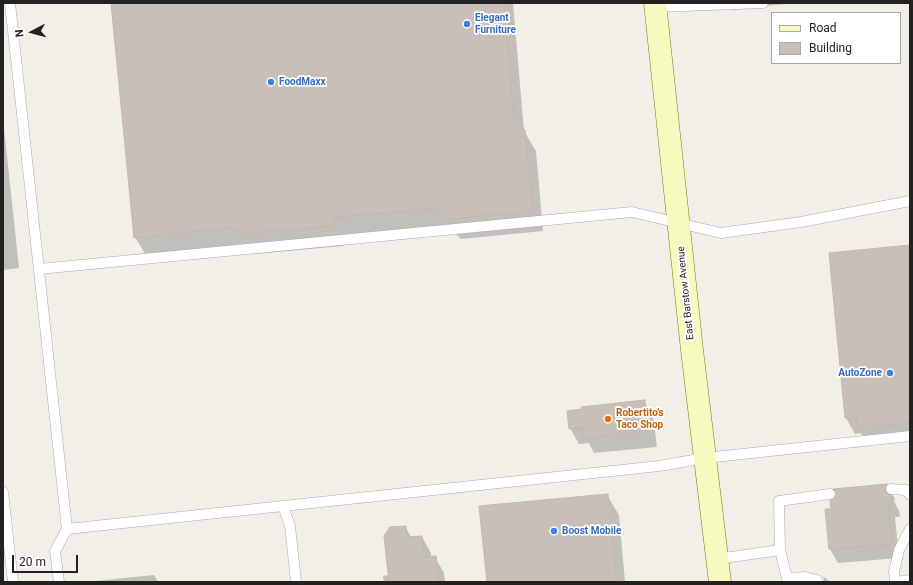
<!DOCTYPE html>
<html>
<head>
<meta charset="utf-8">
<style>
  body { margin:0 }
  #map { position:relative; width:913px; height:585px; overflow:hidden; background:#f2efe9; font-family:Roboto,sans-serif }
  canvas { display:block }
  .frame { position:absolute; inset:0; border:4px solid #222; pointer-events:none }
  .legend { position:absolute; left:771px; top:12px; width:130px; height:52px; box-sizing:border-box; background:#fff; border:1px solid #a7a7a7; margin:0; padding:5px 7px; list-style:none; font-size:12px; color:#222 }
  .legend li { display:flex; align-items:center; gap:8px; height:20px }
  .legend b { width:20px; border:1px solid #a7a7a7 }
  .north { position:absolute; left:12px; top:12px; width:40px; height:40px; -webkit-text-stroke:3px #fff; paint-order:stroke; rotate:264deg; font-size:11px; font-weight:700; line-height:16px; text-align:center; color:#222 }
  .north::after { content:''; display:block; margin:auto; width:14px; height:18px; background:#222; clip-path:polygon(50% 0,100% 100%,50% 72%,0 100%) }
  .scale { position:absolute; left:12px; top:555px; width:66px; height:18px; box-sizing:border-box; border:2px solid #222; border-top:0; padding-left:5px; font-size:12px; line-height:14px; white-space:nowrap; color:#222; -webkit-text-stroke:3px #fff; paint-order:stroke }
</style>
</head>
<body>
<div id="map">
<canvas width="913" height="585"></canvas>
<div class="frame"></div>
<ul class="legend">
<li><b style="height:5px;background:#f7fabf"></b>Road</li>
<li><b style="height:11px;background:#c7bfb8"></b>Building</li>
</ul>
<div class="north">N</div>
<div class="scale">20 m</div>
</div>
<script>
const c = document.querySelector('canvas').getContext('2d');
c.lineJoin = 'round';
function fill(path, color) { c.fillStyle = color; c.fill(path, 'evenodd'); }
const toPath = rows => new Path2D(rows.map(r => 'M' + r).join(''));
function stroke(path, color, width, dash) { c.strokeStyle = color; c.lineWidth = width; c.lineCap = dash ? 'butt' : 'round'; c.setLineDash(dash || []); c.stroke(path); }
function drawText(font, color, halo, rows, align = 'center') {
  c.font = font + ' Roboto,sans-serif'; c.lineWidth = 3.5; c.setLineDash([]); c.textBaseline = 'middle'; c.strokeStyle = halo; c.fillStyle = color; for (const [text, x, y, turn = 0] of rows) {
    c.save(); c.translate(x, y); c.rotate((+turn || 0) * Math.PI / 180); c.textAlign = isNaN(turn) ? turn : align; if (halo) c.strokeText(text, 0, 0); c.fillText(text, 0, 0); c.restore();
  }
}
fill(toPath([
  [112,3,513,3,524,131,536,151,543,231,461,239,449,228,349,236,343,246,255,254,247,247,147,257,135,237],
  [728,3,793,3,732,10],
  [3,119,19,268,3,270],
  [910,246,910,439,867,443,861,433,855,434,846,418],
  [644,401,653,417,657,447,594,453,589,443,579,444,570,428],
  [887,485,895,499,894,501,899,511,900,517,895,517,899,558,838,563,830,549,826,510,832,510,837,494,835,490],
  [607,495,619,515,625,582,488,582],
  [405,527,412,538,422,537,431,553,431,558,435,557,444,573,445,582,384,582,383,576,389,575],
  [154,575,158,582,85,582],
  [823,576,830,582,823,582,824,579]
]), '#0003');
const building = toPath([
  [111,3,504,3,514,123,525,130,533,211,449,219,437,208,337,217,331,226,242,234,235,227,134,238,111,3],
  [910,245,910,423,857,428,857,417,845,418,829,253,910,245],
  [645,400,648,431,584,438,583,427,569,429,567,411,582,409,581,407,645,400],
  [887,484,885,488,885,492,888,495,892,496,892,503,888,503,892,544,829,549,825,509,831,509,830,500,834,499,836,494,833,489,887,484],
  [608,494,617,582,487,582,479,506,608,494],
  [406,526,407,537,422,536,424,557,436,556,439,582,389,582,384,536,390,527,406,526]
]);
fill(building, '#c7bfb8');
stroke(building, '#c4b6ab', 1);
const lane = toPath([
  [10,3,67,529,55,551,59,582],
  [655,7,763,3],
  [39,269,632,212,721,233,801,222,910,201],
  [891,489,906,490,910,495],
  [3,492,13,582],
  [283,506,290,526,296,582],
  [67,529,659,466,705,458,910,436],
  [717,559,780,550],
  [788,578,805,577,817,580],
  [788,582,780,550,779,501,830,494],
  [895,582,894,572,899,550,910,529],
  [896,582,910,580]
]);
const secondary = toPath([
  [655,3,692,350,720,582]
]);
stroke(lane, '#a9a9a9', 11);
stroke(secondary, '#707d05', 23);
stroke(lane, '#fff', 10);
stroke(secondary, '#f7fabf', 22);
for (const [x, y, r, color] of [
  [467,24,4,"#3f7fe0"],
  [271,82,4,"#3f7fe0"],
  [890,373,4,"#3f7fe0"],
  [608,419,4,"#e8710a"],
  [554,531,4,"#3f7fe0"]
]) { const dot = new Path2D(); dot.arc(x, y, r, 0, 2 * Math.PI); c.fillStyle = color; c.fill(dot); stroke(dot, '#fff', 1.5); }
drawText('bold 10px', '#366cbe', '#fff', [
  ["Elegant",475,18],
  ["Furniture",475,30],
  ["FoodMaxx",279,82],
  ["AutoZone",882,373,"right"],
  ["Boost Mobile",562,531]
], 'left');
drawText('10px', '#222', '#fff', [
  ["East Barstow Avenue",686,293,-96]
]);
drawText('bold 10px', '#c56008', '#fff', [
  ["Robertito's",616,413],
  ["Taco Shop",616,425]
], 'left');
</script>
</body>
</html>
